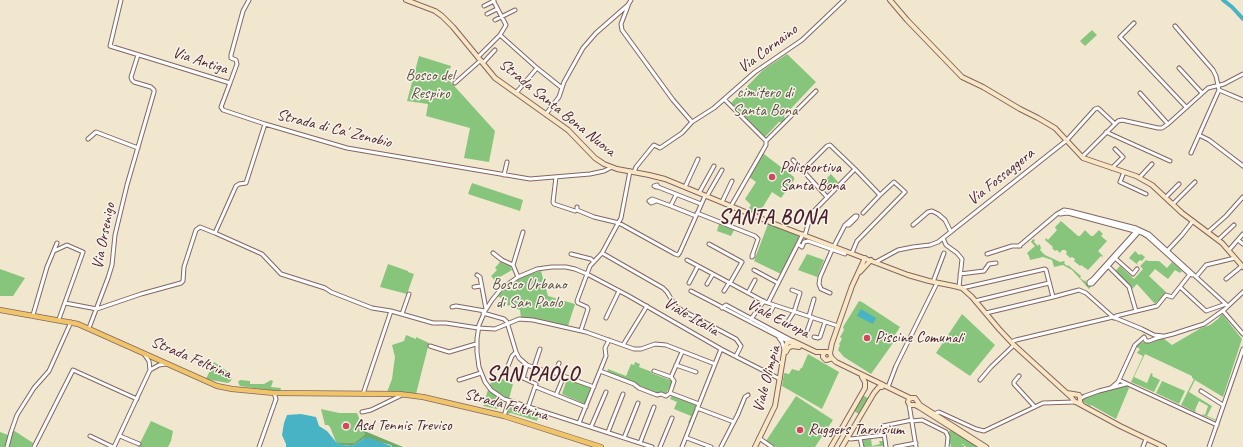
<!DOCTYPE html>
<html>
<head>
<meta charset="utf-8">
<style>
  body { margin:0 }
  canvas { display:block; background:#f0e7ce }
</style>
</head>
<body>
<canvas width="1243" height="447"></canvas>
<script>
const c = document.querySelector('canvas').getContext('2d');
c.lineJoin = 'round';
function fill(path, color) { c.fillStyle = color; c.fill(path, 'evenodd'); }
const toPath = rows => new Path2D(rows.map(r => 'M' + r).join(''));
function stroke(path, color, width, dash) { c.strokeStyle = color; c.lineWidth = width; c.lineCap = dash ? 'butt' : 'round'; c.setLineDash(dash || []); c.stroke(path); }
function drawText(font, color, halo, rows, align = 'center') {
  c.font = font + ' Caveat,sans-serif'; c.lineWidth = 3; c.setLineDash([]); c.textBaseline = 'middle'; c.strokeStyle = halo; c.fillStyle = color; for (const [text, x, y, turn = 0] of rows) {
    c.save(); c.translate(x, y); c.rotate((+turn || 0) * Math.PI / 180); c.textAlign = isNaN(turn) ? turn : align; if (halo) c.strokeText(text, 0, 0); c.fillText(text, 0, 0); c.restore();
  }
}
fill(toPath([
  [1092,30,1097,35,1085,46,1080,41],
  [787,54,816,82,784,116,785,119,782,122,779,122,765,137,731,103,763,70],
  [419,56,451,66,447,78,495,131,489,162,464,158,470,128,426,116,428,104,407,101],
  [760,151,794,177,794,180,781,198,772,192,758,215,747,211,751,205,745,199,756,182,749,177,755,166,753,164],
  [831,174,838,182,828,192,821,184],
  [472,183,523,200,520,211,468,194],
  [1061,221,1078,236,1080,236,1085,230,1091,236,1093,236,1099,230,1103,234,1101,236,1107,241,1098,251,1103,256,1102,257,1101,256,1088,270,1081,265,1080,266,1074,261,1075,259,1072,257,1070,258,1066,254,1067,252,1065,250,1062,250,1060,253,1057,250,1055,251,1052,248,1053,247,1045,240,1046,238,1048,240,1057,230,1055,228,1056,226],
  [719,224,734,230,731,236,717,231],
  [768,224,797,235,799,237,781,274,754,261],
  [1033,239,1035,240,1034,242,1038,246,1039,244,1040,245,1041,248,1040,250,1045,255,1060,262,1064,261,1065,262,1064,263,1067,266,1068,265,1081,276,1080,278,1084,281,1085,280,1088,285,1093,284,1089,289,1072,270,1063,265,1054,267,1052,260,1043,257,1030,260,1029,256,1027,253,1035,246,1031,242],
  [1135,251,1139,255,1141,254,1145,257,1142,261,1140,260,1137,263,1138,265,1129,258],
  [807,254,824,260,817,277,798,270],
  [1146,260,1148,261,1159,261,1167,268,1172,262,1182,271,1180,273,1175,270,1168,279,1155,269,1149,276,1166,292,1155,304,1137,284,1132,289,1131,287,1115,271,1120,266,1134,279,1143,269,1140,266],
  [500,262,510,266,512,270,500,277,496,282,491,276,497,270,495,268],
  [388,264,408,271,408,272,414,274,407,294,380,287],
  [0,269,25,278,13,296,0,296],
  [541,271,548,296,575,304,568,326,535,318,521,318,520,310,507,305,508,301,497,296,515,281,528,274],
  [859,301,862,302,900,327,891,341,893,343,871,374,844,357,838,350,840,345,839,344,842,339,840,337,844,330,843,327],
  [962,314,995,345,970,376,936,353],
  [1222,314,1242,339,1223,397,1195,380,1189,392,1212,406,1207,416,1217,420,1217,421,1202,415,1203,414,1205,415,1208,406,1199,401,1195,410,1196,411,1195,412,1181,405,1194,379,1192,378,1192,376,1145,354,1134,377,1147,383,1151,373,1153,374,1152,376,1160,380,1154,392,1131,382,1143,356,1137,353,1140,349,1136,347,1138,344,1143,342,1149,343,1155,339,1163,338,1172,345,1201,328,1210,325,1218,319],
  [406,335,416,339,416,337,429,343,416,394,387,392,392,379,395,357,392,345,404,341],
  [808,354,839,372,822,409,782,386,784,373,789,374,792,369,799,371,801,368,802,368],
  [214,362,231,374,232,378,231,381,228,383,206,379],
  [635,362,640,364,639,367,652,372,651,373,673,381,665,395,659,393,658,394,643,388,643,387,607,373,608,369,626,376,631,364,634,365],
  [493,374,513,384,509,399,497,392,490,386],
  [567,379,591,388,585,404,562,394],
  [240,380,250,381,250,384,264,384,271,380,273,381,271,387,281,388,280,391,268,390,240,386,238,382],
  [1162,381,1185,391,1179,404,1156,393],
  [1121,386,1127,386,1129,388,1116,419,1091,405,1090,406,1084,402,1082,404,1082,400,1085,397],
  [488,390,501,400,497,409,483,406],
  [672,395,697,404,690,423,688,423,691,416,674,409,677,402,670,399],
  [862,395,870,399,860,415,853,410],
  [796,396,833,420,815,447,776,447,766,441],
  [510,404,539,413,537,421,511,413,507,414],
  [321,409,339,413,357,413,363,428,362,430,365,434,354,443,336,442,330,427,328,425,325,425],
  [151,421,173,431,171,441,168,447,138,447],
  [10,428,33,443,31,447,0,447,0,432,8,435],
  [951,429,968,441,978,447,966,447,963,444,962,444,962,445,964,445,964,447,951,447,948,433],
  [871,439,872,446,880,444,879,441,884,441,885,446,864,447,863,440]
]), '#87c57c');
fill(toPath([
  [362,430,403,447,392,447,391,445,378,442,369,438,365,438,352,446,341,445,336,442,354,443,365,434]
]), '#6daa6c');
fill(toPath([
  [861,309,876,318,873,324,857,316],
  [301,414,316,417,319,426,327,431,336,442,341,445,352,446,365,438,369,438,391,446,391,447,286,447,286,444,282,435,284,423,287,415]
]), '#47b3c4');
stroke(toPath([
  [1223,0,1232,7,1243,19]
]), '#47b3c4', 4);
const street = toPath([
  [121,0,110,46,230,83,221,107,223,110,265,124],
  [484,6,494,1],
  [628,6,621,24,622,30,673,100,692,122],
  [487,14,497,9],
  [495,20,515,10],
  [1134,23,1120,37,1186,107],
  [1175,26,1213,70,1216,76,1219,90,1191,153],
  [500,35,537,68],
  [478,57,500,35,506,25,493,0],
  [483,63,495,50],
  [1179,68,1202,93],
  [230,83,237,64,236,60,231,58,231,55,243,11,249,0],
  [455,83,481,60],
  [1219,90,1243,100],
  [516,93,537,68,562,88],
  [1140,93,1168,124],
  [724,99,766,141,816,91],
  [546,114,559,97,564,82,583,48,596,33,628,5,631,0],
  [1106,132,1170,161],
  [1199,135,1209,140,1243,166],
  [88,139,96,132,138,148],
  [1082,157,1118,121,1122,120,1158,128,1162,128,1168,124,1208,88,1224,84,1243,74],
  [793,160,827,197],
  [1112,168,1123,157,1115,149],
  [630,171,621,218,602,253,663,288,667,292,676,307,736,339,741,346,736,356],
  [634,172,636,167,653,146,654,145,660,148,682,133,692,122,714,108,755,72,802,40,844,0],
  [804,172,804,169,827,146,830,145,855,169],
  [1124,172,1120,182,1146,194],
  [504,175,507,162],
  [556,177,553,202,554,204,575,211,577,210,577,207],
  [1140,177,1152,164],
  [658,187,656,187,654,186,657,185,658,187,701,204],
  [685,187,698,159],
  [699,193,714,166],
  [707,196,722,170],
  [1166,197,1179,184],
  [656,201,651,203,649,201,652,199,671,206,696,216],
  [722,202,732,181],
  [1173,204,1195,182],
  [671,205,676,195],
  [731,206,766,145,766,141],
  [577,210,594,217,619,223,675,254,678,255,680,252,705,196],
  [697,213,755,236,758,239,752,256,752,257,753,256,753,253],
  [1060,214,1068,213,1142,233,1147,236,1188,273,1192,275],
  [913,225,928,212,932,211,938,214,945,220,951,232],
  [1138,229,1137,234,1092,284,1089,284,1089,282,1093,279,1138,229],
  [1208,232,1226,216,1243,197],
  [215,233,236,186,239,184,246,183,265,124,347,148,530,179,590,174,604,171,612,167],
  [805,235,811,214,855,169,880,195,863,213],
  [943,238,946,245,957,253,962,259,959,287],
  [1218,240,1234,225],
  [1238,240,1243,244],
  [709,244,742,262,730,283],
  [798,244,802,247,804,242,808,241,845,254],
  [834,246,845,225,855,216,857,216,856,218,849,225,845,225],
  [1019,246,1057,214,1064,210,1070,211,1136,228,1149,234,1228,306],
  [1229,250,1243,234],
  [54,251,67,245,83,252,59,319],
  [1167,251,1182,235,1193,221],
  [493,253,502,260,513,265],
  [852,253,857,241,905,192,894,182,880,195],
  [571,254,591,259,593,261],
  [987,254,1012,246,1020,246],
  [1115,258,1133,274,1137,269],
  [687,260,765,302,838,326],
  [876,262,898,250,913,247,930,245,938,242,1067,140,1095,109,1098,108,1114,123],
  [1110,268,1129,287,1136,311],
  [754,270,778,283],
  [960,274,984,271,989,264,996,263],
  [477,275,480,277,486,309],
  [518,277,513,265,523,232],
  [1196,277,1206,265,1235,258],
  [1226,279,1242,266],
  [933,282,944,253],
  [689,283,698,266],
  [707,284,713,274],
  [474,287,481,286],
  [1180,287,1206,311,1226,304],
  [962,288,1045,269,1046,270,1053,297],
  [691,291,797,346],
  [724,291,729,283],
  [748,293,755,280],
  [830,293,821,289,819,284,820,277,832,250],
  [975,301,1049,283],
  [65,303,97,309,141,294,181,283,183,281,184,267,196,230,200,227,215,233,262,254,281,274,325,288,331,292,372,308,391,311,433,323,446,323,478,328,495,329,519,319,533,320,586,332,634,349,641,349,655,344,666,345,715,364],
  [768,303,803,234],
  [452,307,456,306,485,311],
  [722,308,726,305,793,341],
  [1223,311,1243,334],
  [483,313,504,319,507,322,516,352,519,358,527,365,523,378,536,384,528,407],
  [986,313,1053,297,1079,290,1086,293,1113,317,1142,329,1154,335,1163,336],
  [402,314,409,294],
  [33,315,47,267,57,243],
  [769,315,774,305],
  [809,316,814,299],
  [606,318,619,291],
  [1114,318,1116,316,1157,306,1166,295,1172,297,1190,274],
  [751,319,764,301],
  [787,323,794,312,800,293,792,290],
  [89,328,108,278,112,265,115,235,127,185,154,92,154,90,151,87,134,82,132,80,131,77,138,55],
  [581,330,588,309,587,307,578,303,577,301,590,266,602,253],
  [807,331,812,317],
  [814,337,818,338,820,337,825,322],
  [1144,337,1146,341,1149,341,1157,338,1173,334,1204,324,1225,309,1243,292],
  [779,338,782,342,784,349],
  [1011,342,1016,340,1113,317],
  [623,345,647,306],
  [430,346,449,352,476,344],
  [559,363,555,373,594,387],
  [527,365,542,370],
  [676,365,696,372],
  [534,367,540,349],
  [150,370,159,365,166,364],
  [506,371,512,356,516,352],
  [600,371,634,384,639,388,657,395,661,394,666,396,670,393,699,404],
  [654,371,671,377],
  [1019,376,1014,382,1014,384,1035,407],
  [459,380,481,373],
  [980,380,991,367,1014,345],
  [1119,380,1217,425],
  [536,387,586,407],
  [888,387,896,366,937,283],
  [1111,388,1118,382,1135,345,1144,337],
  [1201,391,1223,405],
  [670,393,674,381,671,377,682,352],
  [363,394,391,311],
  [556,395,564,376],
  [1080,399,1085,396,1099,391,1126,384],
  [909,404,916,447],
  [697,408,734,422],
  [362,412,371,410,402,395],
  [934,414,939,412,976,429,984,431,1043,403,1075,402],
  [504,416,509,401],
  [912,421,922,420,946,432,948,437,947,447],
  [579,423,606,356,605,348,609,340],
  [591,427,606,392],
  [608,432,623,394],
  [90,436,113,447],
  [120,436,139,444],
  [624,438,638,403],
  [687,438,711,447],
  [759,438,772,447],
  [848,438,851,439,884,435],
  [860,438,862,447],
  [640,443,654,407],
  [7,447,11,432,17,415,34,388,49,371,71,322],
  [34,447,73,370,137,399],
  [114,447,150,370,149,361,144,354],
  [259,447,276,399,274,393],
  [652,447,504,399,491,390,485,382,479,367,477,352,477,339,479,325,485,311,492,300,501,289,518,277,537,269,552,267,566,267,575,269,587,274,627,295,721,349,780,379],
  [660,447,672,418],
  [682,447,721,349],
  [721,447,738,414,745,397,748,395],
  [886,447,883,426,912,420],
  [895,447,916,443],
  [1143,447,1146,439],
  [1209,447,1243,349]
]);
const secondary = toPath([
  [406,0,435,11,442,16,453,27,495,78,568,130,595,158,604,164,617,169,649,175,665,179,772,223,908,275,929,281,954,286,962,288,972,297,999,329,1014,345,1071,397,1074,401,1120,426,1164,447],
  [890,0,907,20,962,77,983,87,1020,109,1038,118,1055,128,1083,158,1136,176,1152,185,1182,213,1222,243,1243,267],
  [860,272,871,260],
  [786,352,788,348,792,346,799,347],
  [830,353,832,343,852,286,865,258],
  [831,357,830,359,826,360,823,357,823,355,825,352,828,352,830,353,831,357,836,362,910,398],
  [1067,393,1079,395,1080,397,1080,402,1082,405],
  [755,447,775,406,785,347,787,343,793,341,816,352,824,352],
  [831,447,865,388,865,382,862,377],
  [842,447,874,393,879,387,882,387],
  [982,447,919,407,915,405,910,405,908,402,909,399,912,398,915,398,920,405,986,447]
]);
const primary = toPath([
  [0,310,78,324,217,386,232,389,274,393,399,394,423,397,504,416,601,447]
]);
stroke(street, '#846564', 5);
stroke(secondary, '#846564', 6);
stroke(primary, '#846564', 6);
stroke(street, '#fff', 3);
stroke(secondary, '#f9e7c3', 4);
stroke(primary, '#f0c469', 4.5);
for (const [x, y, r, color] of [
  [772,177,4,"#d1495b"],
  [867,338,4,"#d1495b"],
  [346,426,4,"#d1495b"],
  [800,430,4,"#d1495b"]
]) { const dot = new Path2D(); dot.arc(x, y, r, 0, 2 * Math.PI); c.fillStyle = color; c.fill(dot); stroke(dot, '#f7f3e8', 1.5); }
drawText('16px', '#4a1f2b', '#f7f3e8', [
  ["Via Cornaino",768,49,-37],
  ["Via Antiga",200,61,18],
  ["Strada Santa Bona Nuova",557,108,39],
  ["Strada di Ca' Zenobio",334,129,14],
  ["Via Fossaggera",1001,177,-39],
  ["Via Orsenigo",104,236,-79],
  ["Viale Italia",691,317,30],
  ["Viale Europa",778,319,27],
  ["Strada Feltrina",191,358,23],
  ["Viale Olimpia",767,379,-75],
  ["Strada Feltrina",506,405,15]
]);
drawText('16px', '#5c5143', '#f7f3e8', [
  ["Bosco del",430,76],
  ["Respiro",430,94],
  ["cimitero di",765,93],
  ["Santa Bona",765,111],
  ["Bosco Urbano",529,285],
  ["di San Paolo",529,303]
]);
drawText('16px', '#4a1f2b', '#f7f3e8', [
  ["Polisportiva",780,168],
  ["Santa Bona",780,186],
  ["Piscine Comunali",875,338],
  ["Asd Tennis Treviso",354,426],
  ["Ruggers Tarvisium",808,430]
], 'left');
c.letterSpacing = '1px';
drawText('bold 20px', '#4a1f2b', '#f7f3e8', [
  ["SANTA BONA",773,218],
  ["SAN PAOLO",533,375]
]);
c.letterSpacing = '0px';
</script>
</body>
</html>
